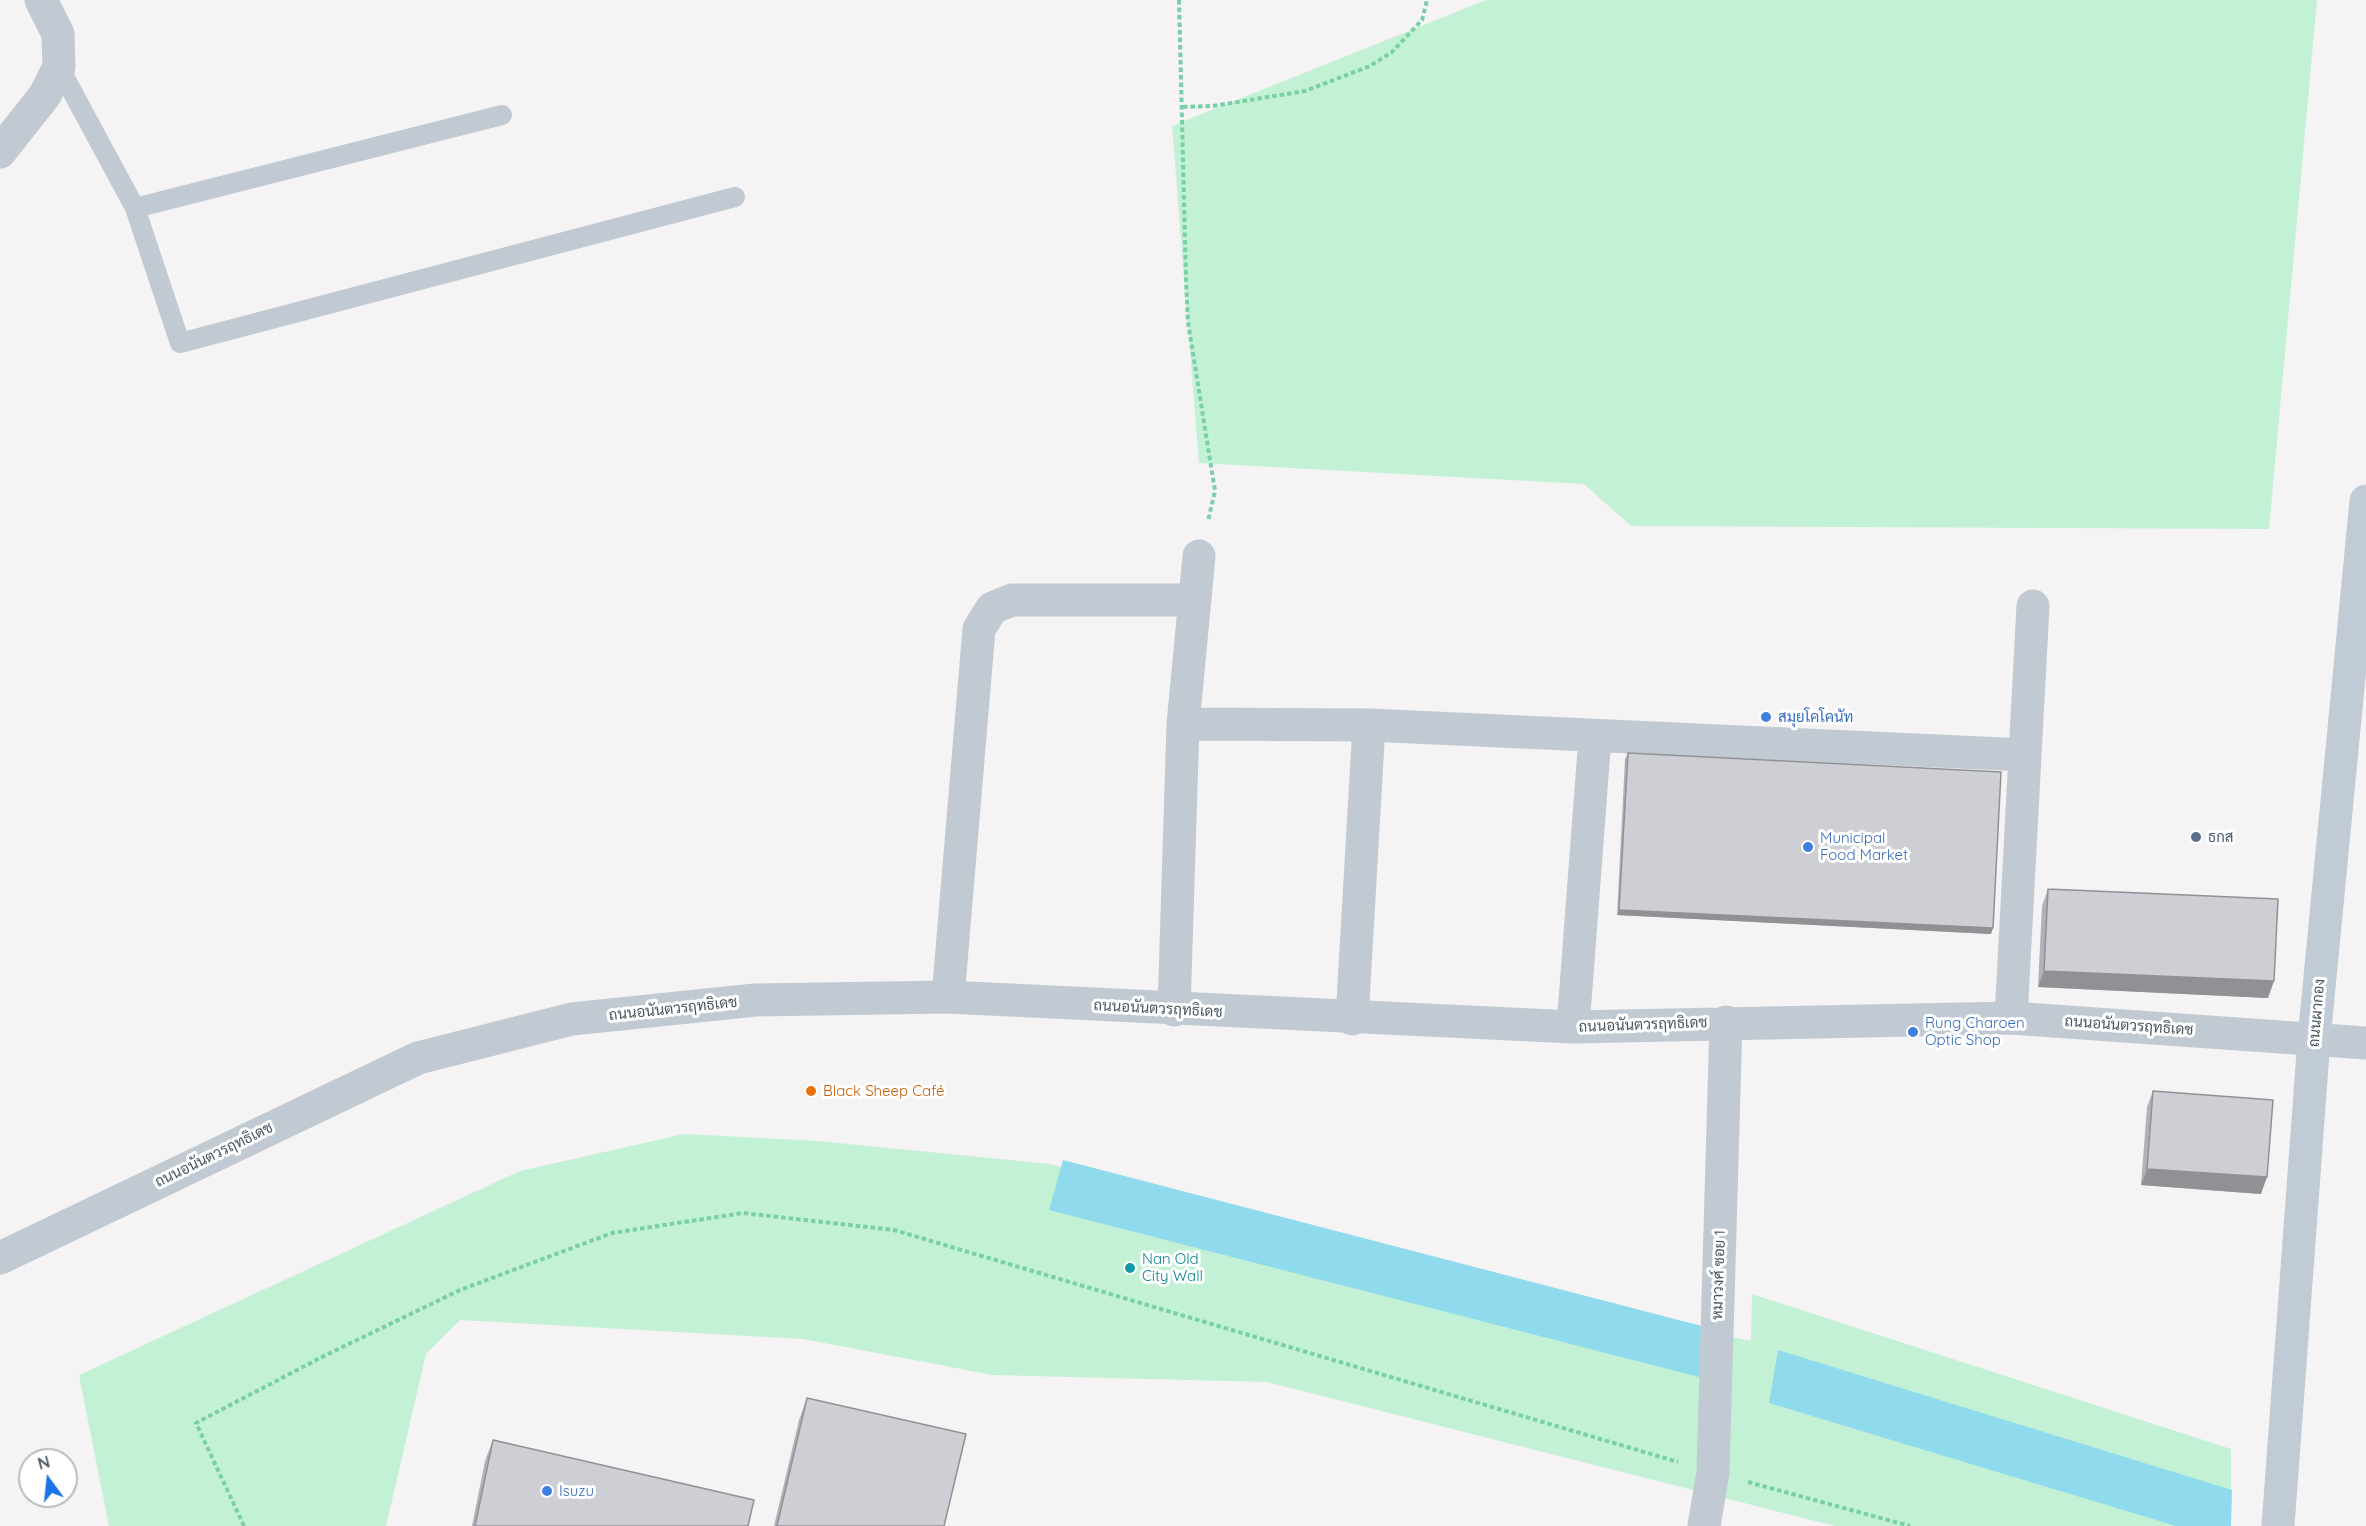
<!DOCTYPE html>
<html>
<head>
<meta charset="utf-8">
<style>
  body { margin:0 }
  #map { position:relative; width:2366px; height:1526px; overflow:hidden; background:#f5f3f3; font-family:Quicksand,sans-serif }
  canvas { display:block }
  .north { position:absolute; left:18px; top:1448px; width:60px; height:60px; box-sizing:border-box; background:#fff; border:2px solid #b7bbc0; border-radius:50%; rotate:345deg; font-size:16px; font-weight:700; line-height:24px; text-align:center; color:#4a5661 }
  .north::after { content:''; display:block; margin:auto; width:21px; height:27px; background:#1a73e8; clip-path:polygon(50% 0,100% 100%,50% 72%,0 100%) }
</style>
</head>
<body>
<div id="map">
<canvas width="2366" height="1526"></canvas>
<div class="north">N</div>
</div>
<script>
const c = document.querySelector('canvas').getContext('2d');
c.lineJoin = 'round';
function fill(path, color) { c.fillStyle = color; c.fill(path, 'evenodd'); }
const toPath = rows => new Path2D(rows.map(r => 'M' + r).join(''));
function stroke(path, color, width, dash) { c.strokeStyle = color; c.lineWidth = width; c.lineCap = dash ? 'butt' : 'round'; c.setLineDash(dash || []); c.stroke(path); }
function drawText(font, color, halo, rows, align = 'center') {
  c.font = font + ' Quicksand,Sarabun,sans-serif'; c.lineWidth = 6; c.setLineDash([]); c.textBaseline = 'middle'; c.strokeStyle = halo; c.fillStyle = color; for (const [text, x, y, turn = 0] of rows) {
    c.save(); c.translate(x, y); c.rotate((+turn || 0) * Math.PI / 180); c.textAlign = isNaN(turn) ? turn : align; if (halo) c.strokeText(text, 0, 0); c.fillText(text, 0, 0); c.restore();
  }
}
fill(toPath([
  [1486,0,2317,0,2269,529,1631,526,1584,484,1199,463,1172,126],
  [684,1134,818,1141,1050,1164,1709,1332,1751,1341,1752,1294,2231,1449,2231,1526,1835,1526,1267,1382,993,1375,803,1339,460,1320,426,1354,386,1526,109,1526,79,1375,520,1171]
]), '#c3f1d5');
fill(toPath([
  [1063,1160,1717,1330,1707,1379,1049,1210],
  [1778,1350,2232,1490,2231,1526,2176,1526,1769,1403]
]), '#90daee');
stroke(toPath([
  [1179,0,1186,280,1188,322,1215,491,1208,521],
  [1183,107,1213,106,1305,91,1370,66,1392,52,1422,20,1427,0],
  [1748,1482,1910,1526],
  [244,1526,196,1423,322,1357,460,1290,612,1233,743,1213,894,1230,1678,1462]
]), '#7ad0a6', 4, [4.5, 3]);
stroke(toPath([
  [59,67,135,208,180,343,735,197],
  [135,208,502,115]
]), '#c1cad2', 20);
stroke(toPath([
  [0,152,45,95,59,67,58,34,41,0],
  [1183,724,1369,725,2025,755],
  [948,997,979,629,992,608,1012,600,1195,600],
  [1174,1010,1183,724,1199,556],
  [2011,1018,2033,606],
  [1352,1019,1369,725],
  [1573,1027,1595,737],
  [0,1258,418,1058,572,1019,755,1000,948,997,1573,1027,2011,1018,2366,1043],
  [1704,1526,1713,1472,1726,1022]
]), '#c1cad2', 33);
stroke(toPath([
  [2278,1526,2314,1039,2366,501]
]), '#c1cbd6', 33);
fill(toPath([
  [1628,753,1991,934,1617,915,1625,759],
  [2048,889,2268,998,2038,987,2042,906],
  [2153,1091,2261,1194,2141,1185,2147,1107],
  [807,1398,944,1526,774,1526,799,1420],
  [493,1440,748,1526,472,1526,485,1461]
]), '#b0b2b7');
fill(toPath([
  [1619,910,1993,928,1991,934,1617,915],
  [2044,971,2274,981,2268,998,2038,987],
  [2147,1169,2267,1177,2261,1194,2141,1185]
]), '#909195');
const building = toPath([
  [1628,753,2001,772,1993,928,1619,910,1628,753],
  [2048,889,2278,899,2274,981,2044,971,2048,889],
  [2153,1091,2273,1100,2267,1177,2147,1169,2153,1091],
  [807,1398,966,1434,944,1526,777,1526,807,1398],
  [493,1440,754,1500,748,1526,475,1526,493,1440]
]);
fill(building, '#cdcfd5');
stroke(building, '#909195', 1.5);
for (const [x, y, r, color] of [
  [1766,717,6,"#3f7fe0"],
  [2196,837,6,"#5c6f8a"],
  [1808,847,6,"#3f7fe0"],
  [1913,1032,6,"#3f7fe0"],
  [811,1091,6,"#e8710a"],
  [1130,1268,6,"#0f9aa8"],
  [547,1491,6,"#3f7fe0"]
]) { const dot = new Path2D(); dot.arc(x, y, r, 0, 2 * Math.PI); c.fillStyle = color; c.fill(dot); stroke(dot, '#fff', 2); }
drawText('15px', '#366cbe', '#fff', [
  ["สมุยโคโคนัท",1778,717],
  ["Municipal",1820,838],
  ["Food Market",1820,855],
  ["Rung Charoen",1925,1023],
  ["Optic Shop",1925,1040],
  ["Isuzu",559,1491]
], 'left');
drawText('15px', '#4e5e75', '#fff', [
  ["ธกส",2208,837]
], 'left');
drawText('15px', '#4a5661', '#fff', [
  ["ถนนอนันตวรฤทธิเดช",673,1009,-6],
  ["ถนนอนันตวรฤทธิเดช",1158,1009,3],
  ["ถนนผากอง",2317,1013,-85],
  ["ถนนอนันตวรฤทธิเดช",1643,1025,-2],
  ["ถนนอนันตวรฤทธิเดช",2129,1026,4],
  ["ถนนอนันตวรฤทธิเดช",214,1155,-26],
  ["หมาวงศ์ ซอย 1",1719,1275,-88]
]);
drawText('15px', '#c56008', '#fff', [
  ["Black Sheep Café",823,1091]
], 'left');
drawText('15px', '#0d838f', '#fff', [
  ["Nan Old",1142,1259],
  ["City Wall",1142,1276]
], 'left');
</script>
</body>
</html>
